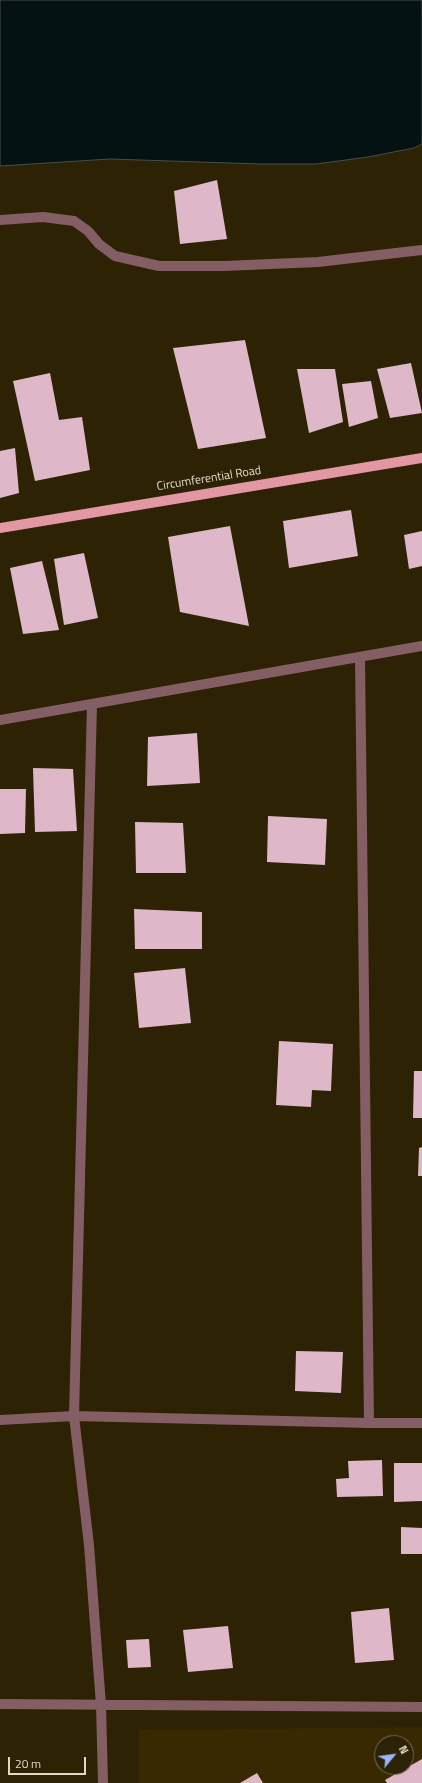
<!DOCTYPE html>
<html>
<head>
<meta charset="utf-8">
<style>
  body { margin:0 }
  #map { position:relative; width:422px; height:1783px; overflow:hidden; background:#2e2204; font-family:"Titillium Web",sans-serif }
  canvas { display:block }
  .north { position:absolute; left:374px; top:1735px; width:40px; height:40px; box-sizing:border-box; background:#2e2204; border:1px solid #756b52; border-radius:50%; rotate:61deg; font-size:11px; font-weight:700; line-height:16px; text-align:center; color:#e0d9c8 }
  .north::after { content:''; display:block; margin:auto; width:14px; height:18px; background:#97b6fd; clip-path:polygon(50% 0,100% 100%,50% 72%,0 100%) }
  .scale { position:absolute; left:8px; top:1757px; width:78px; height:18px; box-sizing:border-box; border:2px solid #e0d9c8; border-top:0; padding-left:5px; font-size:12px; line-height:14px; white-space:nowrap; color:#e0d9c8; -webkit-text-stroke:3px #2e2204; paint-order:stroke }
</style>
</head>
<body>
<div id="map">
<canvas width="422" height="1783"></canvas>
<div class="north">N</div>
<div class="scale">20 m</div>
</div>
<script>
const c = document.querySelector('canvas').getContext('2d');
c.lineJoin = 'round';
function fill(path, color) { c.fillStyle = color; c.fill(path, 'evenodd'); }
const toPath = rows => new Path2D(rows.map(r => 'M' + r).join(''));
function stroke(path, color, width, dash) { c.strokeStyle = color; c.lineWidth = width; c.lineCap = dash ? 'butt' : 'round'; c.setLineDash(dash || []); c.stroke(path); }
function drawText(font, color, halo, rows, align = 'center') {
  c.font = font + ' "Titillium Web",sans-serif'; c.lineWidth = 4; c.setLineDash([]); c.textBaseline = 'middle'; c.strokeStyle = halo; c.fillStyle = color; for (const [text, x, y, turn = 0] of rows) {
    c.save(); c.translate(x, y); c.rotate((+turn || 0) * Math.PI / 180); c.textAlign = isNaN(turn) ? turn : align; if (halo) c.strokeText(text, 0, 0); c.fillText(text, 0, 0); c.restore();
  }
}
fill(toPath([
  [422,1727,422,1783,139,1783,139,1730],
  [382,1743,406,1743,406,1767,382,1767]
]), '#382901');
const water = toPath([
  [0,0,422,0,422,144,414,148,368,157,316,164,260,164,110,159,0,166,0,0]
]);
fill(water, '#041213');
stroke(water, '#464e49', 1);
fill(toPath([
  [217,180,227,239,180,244,174,191],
  [245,340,266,438,198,449,173,348],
  [411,363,422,413,390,418,377,369],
  [297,369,335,369,343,422,309,433],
  [50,373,59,420,82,417,90,470,35,481,13,381],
  [371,381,378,418,349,427,342,384],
  [15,448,19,493,0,498,0,451],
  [351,510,358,556,289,568,283,521],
  [230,526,249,626,180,612,168,537],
  [422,531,422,566,409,569,404,535],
  [84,553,98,618,64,625,54,559],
  [42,561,59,630,23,634,10,568],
  [197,733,200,783,147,786,148,737],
  [33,768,73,769,77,831,35,832],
  [0,789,26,789,25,833,0,834],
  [268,816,327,819,325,865,267,862],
  [135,822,183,823,186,873,136,873],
  [134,909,202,912,202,949,135,949],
  [185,968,191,1023,139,1028,134,973],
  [279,1041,333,1044,331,1091,312,1090,311,1107,276,1105],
  [414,1071,422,1071,422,1118,413,1118],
  [422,1147,422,1176,418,1176,419,1148],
  [296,1351,343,1352,341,1393,295,1391],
  [382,1460,383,1496,337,1497,336,1479,349,1478,348,1461],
  [394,1463,422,1463,422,1501,394,1502],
  [401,1527,422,1528,422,1554,401,1554],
  [389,1608,394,1660,355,1663,351,1612],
  [228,1626,233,1668,188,1672,183,1630],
  [149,1639,151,1667,128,1668,126,1640],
  [422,1759,422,1783,387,1783,385,1780],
  [257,1773,263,1783,240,1783]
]), '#deb8c8');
stroke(toPath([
  [0,220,43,217,74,221,88,231,99,244,115,256,159,266,224,266,318,262,422,250],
  [360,657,369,1423],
  [92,704,74,1416,89,1545,101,1705,103,1783],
  [0,720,422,646],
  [0,1420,74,1416,369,1423,422,1423],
  [0,1704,422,1707]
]), '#835e64', 10);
stroke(toPath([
  [0,528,422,458]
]), '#e298a3', 10);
drawText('12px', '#e0d9c8', '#2e2204', [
  ["Circumferential Road",209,479,-9]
]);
</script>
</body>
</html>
